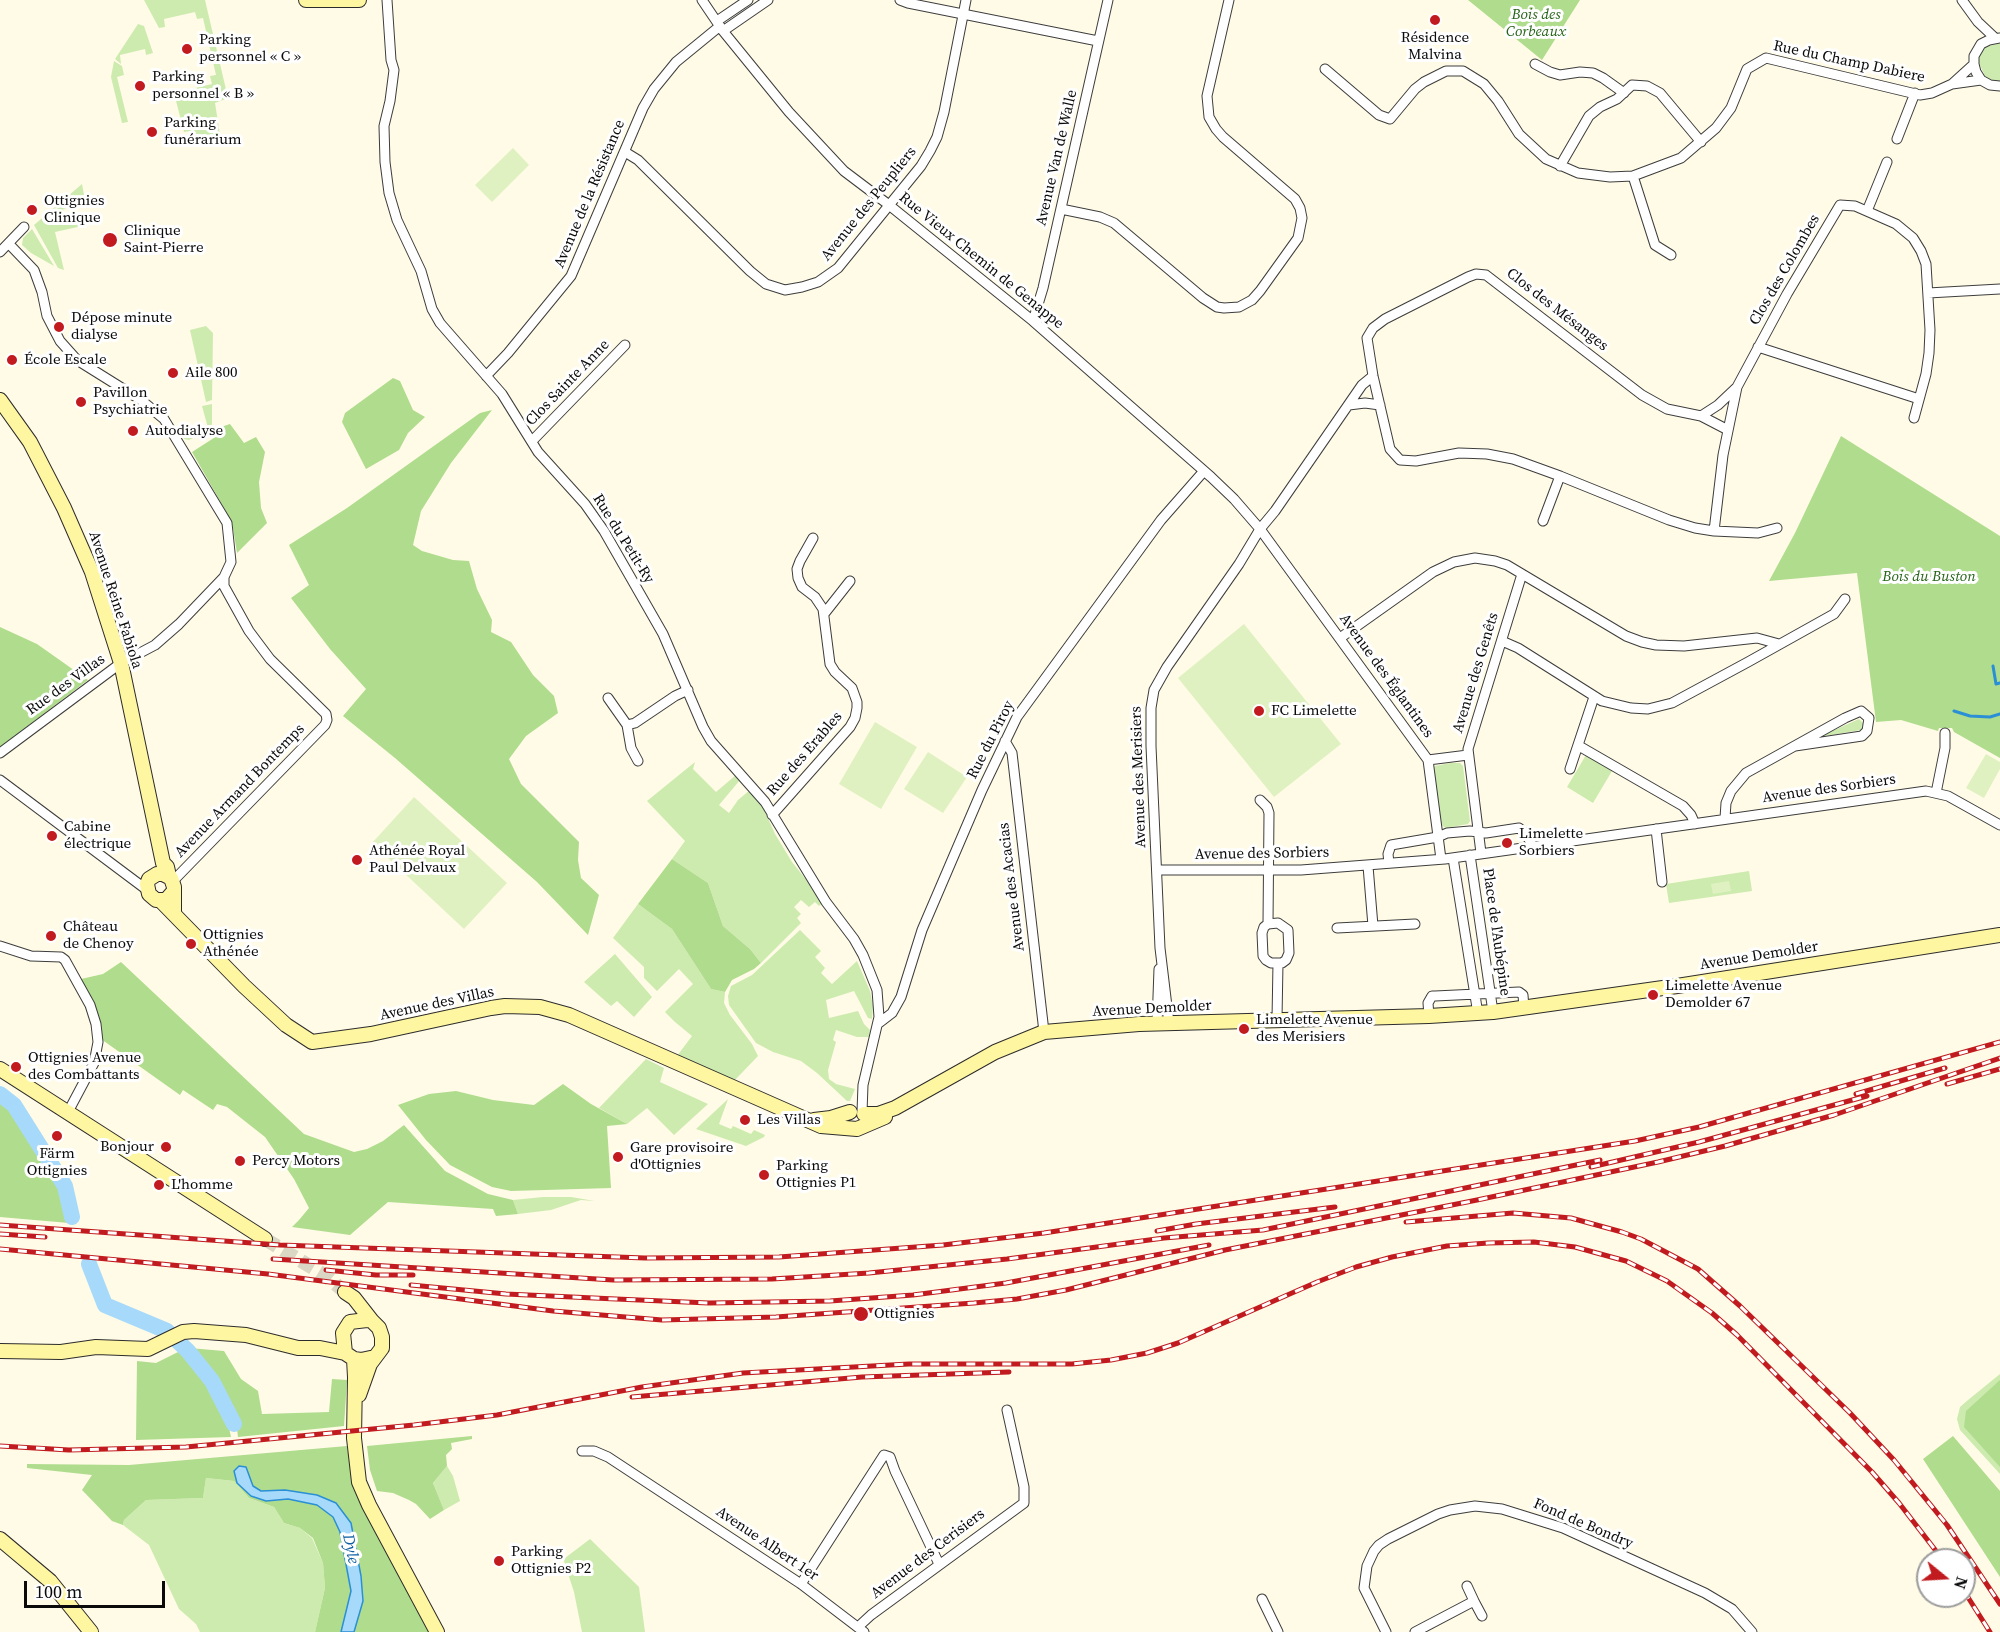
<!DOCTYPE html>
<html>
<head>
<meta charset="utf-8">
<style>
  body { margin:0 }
  #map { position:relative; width:2000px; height:1632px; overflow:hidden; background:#fffbe6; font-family:"Source Serif 4",serif }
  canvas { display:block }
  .north { position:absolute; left:1916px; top:1548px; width:60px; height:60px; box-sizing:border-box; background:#fff; border:2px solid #9d9d9d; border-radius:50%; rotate:108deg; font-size:16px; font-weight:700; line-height:24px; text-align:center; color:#0a0a0a }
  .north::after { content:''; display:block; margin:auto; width:21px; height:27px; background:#c11b20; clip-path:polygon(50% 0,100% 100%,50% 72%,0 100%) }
  .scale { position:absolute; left:24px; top:1581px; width:141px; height:27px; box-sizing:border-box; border:3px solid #0a0a0a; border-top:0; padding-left:8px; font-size:18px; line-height:21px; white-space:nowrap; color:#0a0a0a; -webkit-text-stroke:4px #fff; paint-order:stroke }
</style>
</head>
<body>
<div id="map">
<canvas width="2000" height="1632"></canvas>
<div class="north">N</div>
<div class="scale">100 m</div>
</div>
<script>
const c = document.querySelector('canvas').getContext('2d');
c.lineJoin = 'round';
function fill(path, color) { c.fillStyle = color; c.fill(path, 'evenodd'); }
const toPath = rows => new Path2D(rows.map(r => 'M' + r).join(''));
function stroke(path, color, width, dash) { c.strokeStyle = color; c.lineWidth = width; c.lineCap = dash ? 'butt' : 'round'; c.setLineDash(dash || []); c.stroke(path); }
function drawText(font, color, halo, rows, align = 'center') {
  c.font = font + ' "Source Serif 4",serif'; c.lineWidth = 6; c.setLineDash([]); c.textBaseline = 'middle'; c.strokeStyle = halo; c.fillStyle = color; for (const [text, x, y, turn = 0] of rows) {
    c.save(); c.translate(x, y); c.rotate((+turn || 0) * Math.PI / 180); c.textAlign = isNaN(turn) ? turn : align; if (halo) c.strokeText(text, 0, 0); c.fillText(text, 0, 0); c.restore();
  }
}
fill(toPath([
  [144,0,205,0,228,98,215,103,220,135,192,140,190,131,184,132,174,93,212,84,210,76,216,75,203,18,197,19,195,12,164,19,165,27,159,28],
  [138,24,144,26,153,53,146,55,145,49,120,55,121,64,115,59],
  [2000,43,2000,82,1992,81,1985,76,1979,63,1979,57,1985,47],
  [114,61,122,66,124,75,117,77,128,122,122,123,111,77],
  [82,184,84,195,72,197,74,206,63,209,66,222,88,218,89,222,100,220,100,222,55,232,64,270,58,268,34,225],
  [32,229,54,266,31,253,22,245,23,238],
  [206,326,213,333,212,400,206,402,190,330],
  [212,404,212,424,209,430,189,440,184,439,183,435,208,428,202,406],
  [1859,719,1864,724,1861,730,1819,737],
  [1586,755,1612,771,1593,803,1567,787],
  [695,762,693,769,716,792,736,775,740,780,719,805,729,813,738,800,750,790,762,805,775,834,792,862,824,902,819,906,815,902,809,907,801,900,794,907,801,914,797,918,801,923,761,963,750,949,723,926,708,883,672,859,685,841,647,801],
  [1450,763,1460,763,1463,766,1470,821,1468,824,1446,828,1441,825,1434,768,1435,766],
  [1749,871,1752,891,1669,903,1666,884],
  [638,904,672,929,711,989,725,992,724,1003,730,1015,752,1044,758,1056,734,1081,677,1056,692,1036,675,1022,665,1012,693,984,679,969,657,991,644,978,644,967,613,938],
  [800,930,821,951,815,957,825,968,821,973,832,984,857,961,870,991,873,1006,872,1019,868,1018,854,991,826,1000,829,1018,858,1011,864,1024,870,1030,869,1037,857,1037,836,1030,833,1040,836,1042,828,1070,829,1079,836,1084,855,1089,850,1101,847,1101,817,1073,801,1061,773,1052,756,1043,729,1005,728,996,731,986,752,975],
  [615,954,652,997,634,1017,617,1001,611,1006,584,982],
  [646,1059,664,1068,660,1082,708,1104,674,1135,647,1108,627,1124,599,1108],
  [728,1099,719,1124,731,1129,733,1126,751,1134,754,1130,765,1135,764,1137,746,1146,696,1129],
  [543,1197,571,1197,595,1201,581,1200,551,1210,518,1214,513,1200],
  [2000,1374,2000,1474,1960,1430,1957,1419,1960,1407,1968,1400],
  [447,1466,453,1476,460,1501,444,1510,433,1483],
  [206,1478,234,1481,249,1498,274,1507,284,1523,300,1528,312,1538,323,1563,325,1588,315,1632,200,1632,196,1624,179,1609,149,1545,123,1525,124,1520,146,1500,203,1498],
  [590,1539,639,1587,645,1632,582,1632,574,1592,564,1561,565,1558]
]), '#cdebaf');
fill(toPath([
  [1468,0,1580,0,1542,60],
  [393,378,400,381,413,410,425,417,408,433,399,450,366,469,342,422,345,413],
  [492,410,451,463,421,511,413,545,422,551,453,560,469,561,477,589,492,620,491,632,511,642,533,675,554,696,558,713,526,736,509,759,521,784,579,842,578,860,581,878,599,895,588,935,537,882,395,758,343,716,366,689,330,649,291,598,309,585,289,545,347,508,480,413],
  [230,424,244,443,256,437,265,452,259,482,261,508,267,523,237,553,232,522,192,452,217,436,224,426],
  [1841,436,2000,536,2000,758,1954,732,1952,728,1939,728,1938,731,1901,720,1876,722,1857,573,1769,581,1795,533],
  [0,627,37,644,88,680,0,747],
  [672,859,708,883,723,926,750,949,761,963,754,969,732,980,725,992,711,989,672,929,638,904],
  [121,962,304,1134,354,1152,367,1149,383,1141,404,1125,445,1171,488,1194,513,1200,518,1214,496,1216,493,1209,388,1202,350,1235,292,1227,299,1220,309,1208,294,1179,265,1137,227,1107,217,1104,213,1110,183,1090,180,1095,101,1039,100,1021,94,1002,81,979,103,974],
  [563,1084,591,1104,627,1124,607,1126,611,1188,511,1191,492,1187,450,1165,426,1140,398,1105,429,1094,456,1091,493,1100,534,1105],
  [0,1095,8,1101,63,1187,69,1223,0,1217],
  [189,1348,224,1351,241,1379,258,1391,262,1414,329,1412,332,1379,347,1380,344,1426,238,1437,236,1421,214,1379],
  [180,1351,213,1389,227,1418,231,1437,136,1440,137,1361,156,1363],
  [2000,1380,2000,1467,1964,1427,1966,1411],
  [472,1436,472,1439,451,1443,452,1449,446,1455,447,1466,433,1483,444,1510,430,1519,416,1504,409,1500,393,1493,377,1491,370,1470,367,1446],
  [1953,1436,2000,1491,2000,1577,1923,1459],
  [347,1446,351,1474,359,1497,432,1632,315,1632,325,1588,323,1563,313,1538,300,1528,284,1523,274,1507,249,1498,234,1481,206,1478,203,1498,146,1500,124,1520,123,1525,112,1521,82,1490,92,1475,27,1468,27,1464,129,1465]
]), '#b0dc8d');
fill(toPath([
  [513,148,529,165,492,202,475,185],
  [1244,624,1341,744,1274,797,1178,678],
  [875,722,917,747,881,809,839,784],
  [928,752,967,777,943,813,904,789],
  [1986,754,2000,762,2000,769,1984,798,1966,788],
  [414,797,507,883,464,929,372,843],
  [1729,881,1731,891,1713,894,1711,884]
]), '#e0f1c1');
const water = toPath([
  [239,1466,246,1467,253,1486,261,1491,285,1490,317,1495,336,1503,351,1523,361,1576,363,1601,354,1632,341,1632,351,1591,340,1532,333,1517,317,1505,288,1499,266,1501,251,1496,237,1483,234,1471,239,1466]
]);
fill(water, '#a7dafa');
stroke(water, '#2a8fd5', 1.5);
stroke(toPath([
  [1993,666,1996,684,2000,683],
  [1954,711,1970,716,1990,717,2000,714]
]), '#2a8fd5', 3);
stroke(toPath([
  [0,1094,14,1105,65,1186,72,1217],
  [89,1264,105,1305,167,1331,188,1351,212,1381,234,1424]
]), '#a7dafa', 16);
stroke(toPath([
  [265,1239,326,1276,345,1292]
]), '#dad7c5', 14, [14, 7]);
const street = toPath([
  [387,0,391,60,394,70,390,101,384,126,385,162,389,193,397,220,421,271,432,309,440,323,502,394,538,452,585,504,604,531,663,634,703,727,711,741,765,802,826,902,854,939,863,955,877,990,879,1017,863,1085,862,1112],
  [702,0,723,31,789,112,844,171,889,205,1033,321,1211,477,1234,499,1260,529,1428,760,1441,859],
  [900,0,908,3,1098,41],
  [1962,0,1978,22,1995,38],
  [717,21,748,0],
  [723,31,768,0],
  [2000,38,1989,40,1981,44,1974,56,1974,64,1976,72,1981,80,1990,85,2000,86],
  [1535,64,1550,72,1560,75,1580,72,1593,73,1603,78,1624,93],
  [1325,69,1379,115,1390,119,1415,89,1424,82,1446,71,1463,71,1484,84,1498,101,1519,134,1546,159,1578,173,1610,177,1633,176,1681,158,1716,128,1731,108,1747,69,1766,58,1920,95,1932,93,1952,84,1974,64],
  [1952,84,1981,80],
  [1897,139,1915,93],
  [625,152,638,160,750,271,766,284,785,290,802,287,818,282,838,268,921,166,930,151,937,137,944,112,966,0],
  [1560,166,1589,116,1600,107,1617,99,1632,85,1647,86,1660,93,1701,142],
  [1633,176,1655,245,1671,255],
  [1061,209,1100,217,1114,223,1203,298,1217,307,1224,308,1239,307,1252,300,1260,291,1298,238,1302,218,1300,208,1295,199,1223,137,1216,129,1209,117,1207,96,1229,0],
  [1867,211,1887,162],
  [0,252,24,227],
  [1928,293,2000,289],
  [1033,321,1043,288,1108,0],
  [1758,347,1919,399],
  [486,376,508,353,571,276,643,108,654,89,676,62,720,26],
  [1349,405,1365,403,1380,405],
  [1701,416,1718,405,1736,388],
  [1728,430,1701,416,1667,409,1642,395,1486,275,1476,274,1468,277,1385,319,1373,328,1367,338,1373,376,1390,449,1400,460,1416,461,1459,453,1487,454,1513,459,1560,476,1669,520,1695,528,1714,531,1758,533,1777,528],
  [532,441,625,345],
  [1543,521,1560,476],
  [1714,531,1723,455,1737,387,1787,294,1840,205,1855,206,1896,224,1913,238,1921,251,1926,264,1930,330,1929,353,1926,374,1914,418],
  [824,614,850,581],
  [1340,638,1433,572,1454,562,1475,558,1495,561,1507,565,1626,636,1642,642,1656,645,1684,646,1757,638,1779,644],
  [1502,641,1518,648,1602,701,1631,708,1648,709,1672,703,1748,662,1834,614,1845,599],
  [608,698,627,725,631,748,638,761],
  [627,725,635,723,675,696,688,690],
  [1005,741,1012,753,1044,1032],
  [1579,746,1683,806,1691,815,1695,824],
  [0,753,121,663,155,645,179,624,224,577,231,562,227,523,164,419,141,400,77,360,60,341,47,316,42,292,34,270,9,244],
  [1428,760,1468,755],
  [1570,769,1594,697],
  [0,780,147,890],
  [1936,793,1945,748,1945,733],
  [1260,800,1267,807,1269,813,1268,924,1264,927,1262,933,1263,956,1266,960,1271,963,1282,963,1286,960,1289,953,1288,930,1278,923,1268,924],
  [772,815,850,727,855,718,857,708,857,702,852,688,835,672,830,664,823,609,815,597,802,587,798,578,797,569,800,561,813,538],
  [1725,818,1726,803,1731,791,1746,773,1845,718,1861,711,1869,718,1867,731,1862,736,1795,746],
  [1656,829,1662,882],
  [1481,853,1468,749,1522,574],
  [1470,855,1493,1012],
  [1453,858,1478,1014],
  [1389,863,1388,854,1391,845,1438,837,1447,833,1470,831,1486,833,1519,828,1525,833,1533,846],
  [1368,866,1373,926],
  [1157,870,1301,870,1445,859,1926,791,1948,796,2000,825],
  [173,881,325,725,327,720,326,714,270,659,249,631,224,586,224,577],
  [1337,928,1415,924],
  [0,946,31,956,61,957,65,960,90,1005,96,1024,98,1042,94,1063,68,1112],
  [1429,1016,1428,1003,1432,996,1435,996,1519,992,1523,995,1524,1008],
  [1277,1019,1278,963],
  [879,1023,892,1013,901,997,922,930,982,790,1017,717,1161,520,1204,471],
  [1169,1023,1160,948,1151,746,1151,708,1154,690,1167,667,1239,564,1260,529,1275,511,1362,385,1373,376],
  [1157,1024,1159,969],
  [582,1451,594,1451,608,1457,801,1584,864,1632],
  [801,1584,884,1455,890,1457,895,1471,939,1564],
  [1467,1586,1474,1601],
  [1262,1599,1278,1632],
  [858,1627,871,1615,1024,1503,1024,1487,1007,1410],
  [1386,1632,1364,1588,1367,1566,1374,1551,1379,1545,1388,1539,1438,1514,1450,1510,1475,1506,1502,1509,1563,1528,1705,1593,1732,1609,1752,1632],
  [1415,1632,1474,1601,1482,1616]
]);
const secondary = toPath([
  [306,0,359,0],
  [0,400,30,442,64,508,92,572,121,663,163,863,167,867,169,876],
  [173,892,166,900,156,900,149,894,147,884,149,879,157,874,163,874,171,878,174,887,174,914],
  [161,901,244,986,286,1025,312,1042,371,1034,491,1008,505,1006,540,1007,569,1015,821,1126,857,1129,885,1117],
  [0,1069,265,1239],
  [864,1114,878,1114,895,1108,995,1052,1044,1032,1139,1024,1429,1016,1493,1012,1677,986,2000,935],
  [814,1120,831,1118,850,1112],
  [345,1292,354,1298,372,1321],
  [0,1351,61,1352,96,1347,148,1349,183,1332,194,1331,246,1335,298,1348,320,1348,345,1353,354,1359,361,1360,375,1357],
  [345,1353,343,1333,350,1322,367,1320,372,1321,379,1328,382,1337,382,1348,370,1364,359,1395],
  [354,1359,355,1377,354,1438,359,1482,369,1505,437,1632],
  [0,1539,50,1581,91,1632]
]);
stroke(street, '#3d3d3d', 11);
stroke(secondary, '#2c2c2c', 16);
stroke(street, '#fff', 9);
stroke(secondary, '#fff6a1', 14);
const rail = toPath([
  [1947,1084,2000,1069],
  [1856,1094,1945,1068],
  [1591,1167,1699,1142,1867,1096],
  [1406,1222,1513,1213,1571,1218,1622,1232,1641,1239,1698,1269,1740,1306,1850,1413,1894,1460,1947,1525,2000,1604],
  [0,1225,280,1245,645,1258,779,1257,943,1245,1044,1233,1635,1141,1699,1127,2000,1042],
  [1157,1231,1196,1224,1335,1207],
  [0,1234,45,1237],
  [0,1249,268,1274,553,1311,662,1320,776,1317,974,1303,1017,1299,1066,1290,1225,1250,1477,1200,1658,1162,1725,1146,1834,1115,2000,1058],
  [273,1259,613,1280,772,1279,869,1273,1007,1259,1164,1238,1263,1230,1600,1160],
  [326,1270,376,1275,413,1275],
  [411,1285,506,1294,616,1299,709,1303,830,1301,913,1295,1006,1283,1209,1245],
  [632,1397,862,1377,1009,1372],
  [0,1446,69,1450,186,1447,414,1425,497,1415,642,1387,743,1373,909,1364,1072,1364,1111,1360,1147,1353,1178,1343,1317,1282,1356,1267,1392,1257,1447,1246,1488,1243,1534,1242,1575,1247,1626,1261,1667,1281,1712,1313,1737,1335,1872,1472,1899,1503,1943,1560],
  [1964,1591,1990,1632]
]);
stroke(rail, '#c11b20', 5);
stroke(rail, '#fff', 3, [9]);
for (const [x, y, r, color] of [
  [1435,20,6,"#c11b20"],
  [187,49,6,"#c11b20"],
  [140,86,6,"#c11b20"],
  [152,132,6,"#c11b20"],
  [32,210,6,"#c11b20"],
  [110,240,8,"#c11b20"],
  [59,327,6,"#c11b20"],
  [12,360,6,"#c11b20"],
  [173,373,6,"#c11b20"],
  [81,402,6,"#c11b20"],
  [133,431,6,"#c11b20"],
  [1259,711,6,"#c11b20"],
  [52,836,6,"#c11b20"],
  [1507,843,6,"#c11b20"],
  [357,860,6,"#c11b20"],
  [51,936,6,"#c11b20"],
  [191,944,6,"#c11b20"],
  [1653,995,6,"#c11b20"],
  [1244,1029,6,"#c11b20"],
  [16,1067,6,"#c11b20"],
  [745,1120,6,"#c11b20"],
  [57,1136,6,"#c11b20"],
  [166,1147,6,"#c11b20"],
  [618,1157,6,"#c11b20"],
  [240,1161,6,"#c11b20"],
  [764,1175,6,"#c11b20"],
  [159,1185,6,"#c11b20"],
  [861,1314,8,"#c11b20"],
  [499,1561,6,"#c11b20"]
]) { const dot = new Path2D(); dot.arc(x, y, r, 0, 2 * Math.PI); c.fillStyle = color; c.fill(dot); stroke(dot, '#fff', 2); }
drawText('italic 15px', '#266418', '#fff', [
  ["Bois des",1536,15],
  ["Corbeaux",1536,32],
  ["Bois du Buston",1929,577]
]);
drawText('15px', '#0a0a0a', '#fff', [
  ["Résidence",1435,38,"center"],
  ["Malvina",1435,55,"center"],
  ["Parking",199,40],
  ["personnel « C »",199,57],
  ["Parking",152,77],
  ["personnel « B »",152,94],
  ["Parking",164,123],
  ["funérarium",164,140],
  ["Ottignies",44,201],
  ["Clinique",44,218],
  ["Clinique",124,231],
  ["Saint-Pierre",124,248],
  ["Dépose minute",71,318],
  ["dialyse",71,335],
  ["École Escale",24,360],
  ["Aile 800",185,373],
  ["Pavillon",93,393],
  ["Psychiatrie",93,410],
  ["Autodialyse",145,431],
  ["FC Limelette",1271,711],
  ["Cabine",64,827],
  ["électrique",64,844],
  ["Limelette",1519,834],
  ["Sorbiers",1519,851],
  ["Athénée Royal",369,851],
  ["Paul Delvaux",369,868],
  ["Château",63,927],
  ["de Chenoy",63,944],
  ["Ottignies",203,935],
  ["Athénée",203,952],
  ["Limelette Avenue",1665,986],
  ["Demolder 67",1665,1003],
  ["Limelette Avenue",1256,1020],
  ["des Merisiers",1256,1037],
  ["Ottignies Avenue",28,1058],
  ["des Combattants",28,1075],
  ["Les Villas",757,1120],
  ["Bonjour",154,1147,"right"],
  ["Gare provisoire",630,1148],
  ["d'Ottignies",630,1165],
  ["Färm",57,1154,"center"],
  ["Ottignies",57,1171,"center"],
  ["Percy Motors",252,1161],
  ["Parking",776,1166],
  ["Ottignies P1",776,1183],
  ["L'homme",171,1185],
  ["Ottignies",874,1314],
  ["Parking",511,1552],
  ["Ottignies P2",511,1569]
], 'left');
drawText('15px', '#0a0a0a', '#fff', [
  ["Rue du Champ Dabiere",1849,62,12],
  ["Avenue Van de Walle",1057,158,-77],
  ["Avenue de la Résistance",590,194,-67],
  ["Avenue des Peupliers",869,204,-51],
  ["Rue Vieux Chemin de Genappe",981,261,39],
  ["Clos des Colombes",1785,270,-60],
  ["Clos des Mésanges",1557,310,38],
  ["Clos Sainte Anne",568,383,-46],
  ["Rue du Petit-Ry",623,539,58],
  ["Avenue Reine Fabiola",115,600,72],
  ["Avenue des Genêts",1476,673,-73],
  ["Avenue des Églantines",1386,676,54],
  ["Rue des Villas",66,685,-36],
  ["Rue du Piroy",991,740,-63],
  ["Rue des Erables",805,754,-49],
  ["Avenue des Merisiers",1139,777,-92],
  ["Avenue des Sorbiers",1829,789,-8],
  ["Avenue Armand Bontemps",240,791,-46],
  ["Avenue des Sorbiers",1262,854,-1],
  ["Avenue des Acacias",1012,887,-97],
  ["Place de l'Aubépine",1496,932,82],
  ["Avenue Demolder",1759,956,-9],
  ["Avenue des Villas",437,1004,-12],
  ["Avenue Demolder",1152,1009,-3],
  ["Fond de Bondry",1583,1524,23],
  ["Avenue Albert 1er",767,1544,34],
  ["Avenue des Cerisiers",928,1554,-37]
]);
drawText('italic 16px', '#0d5ea1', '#fff', [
  ["Dyle",350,1549,78]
]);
</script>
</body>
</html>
